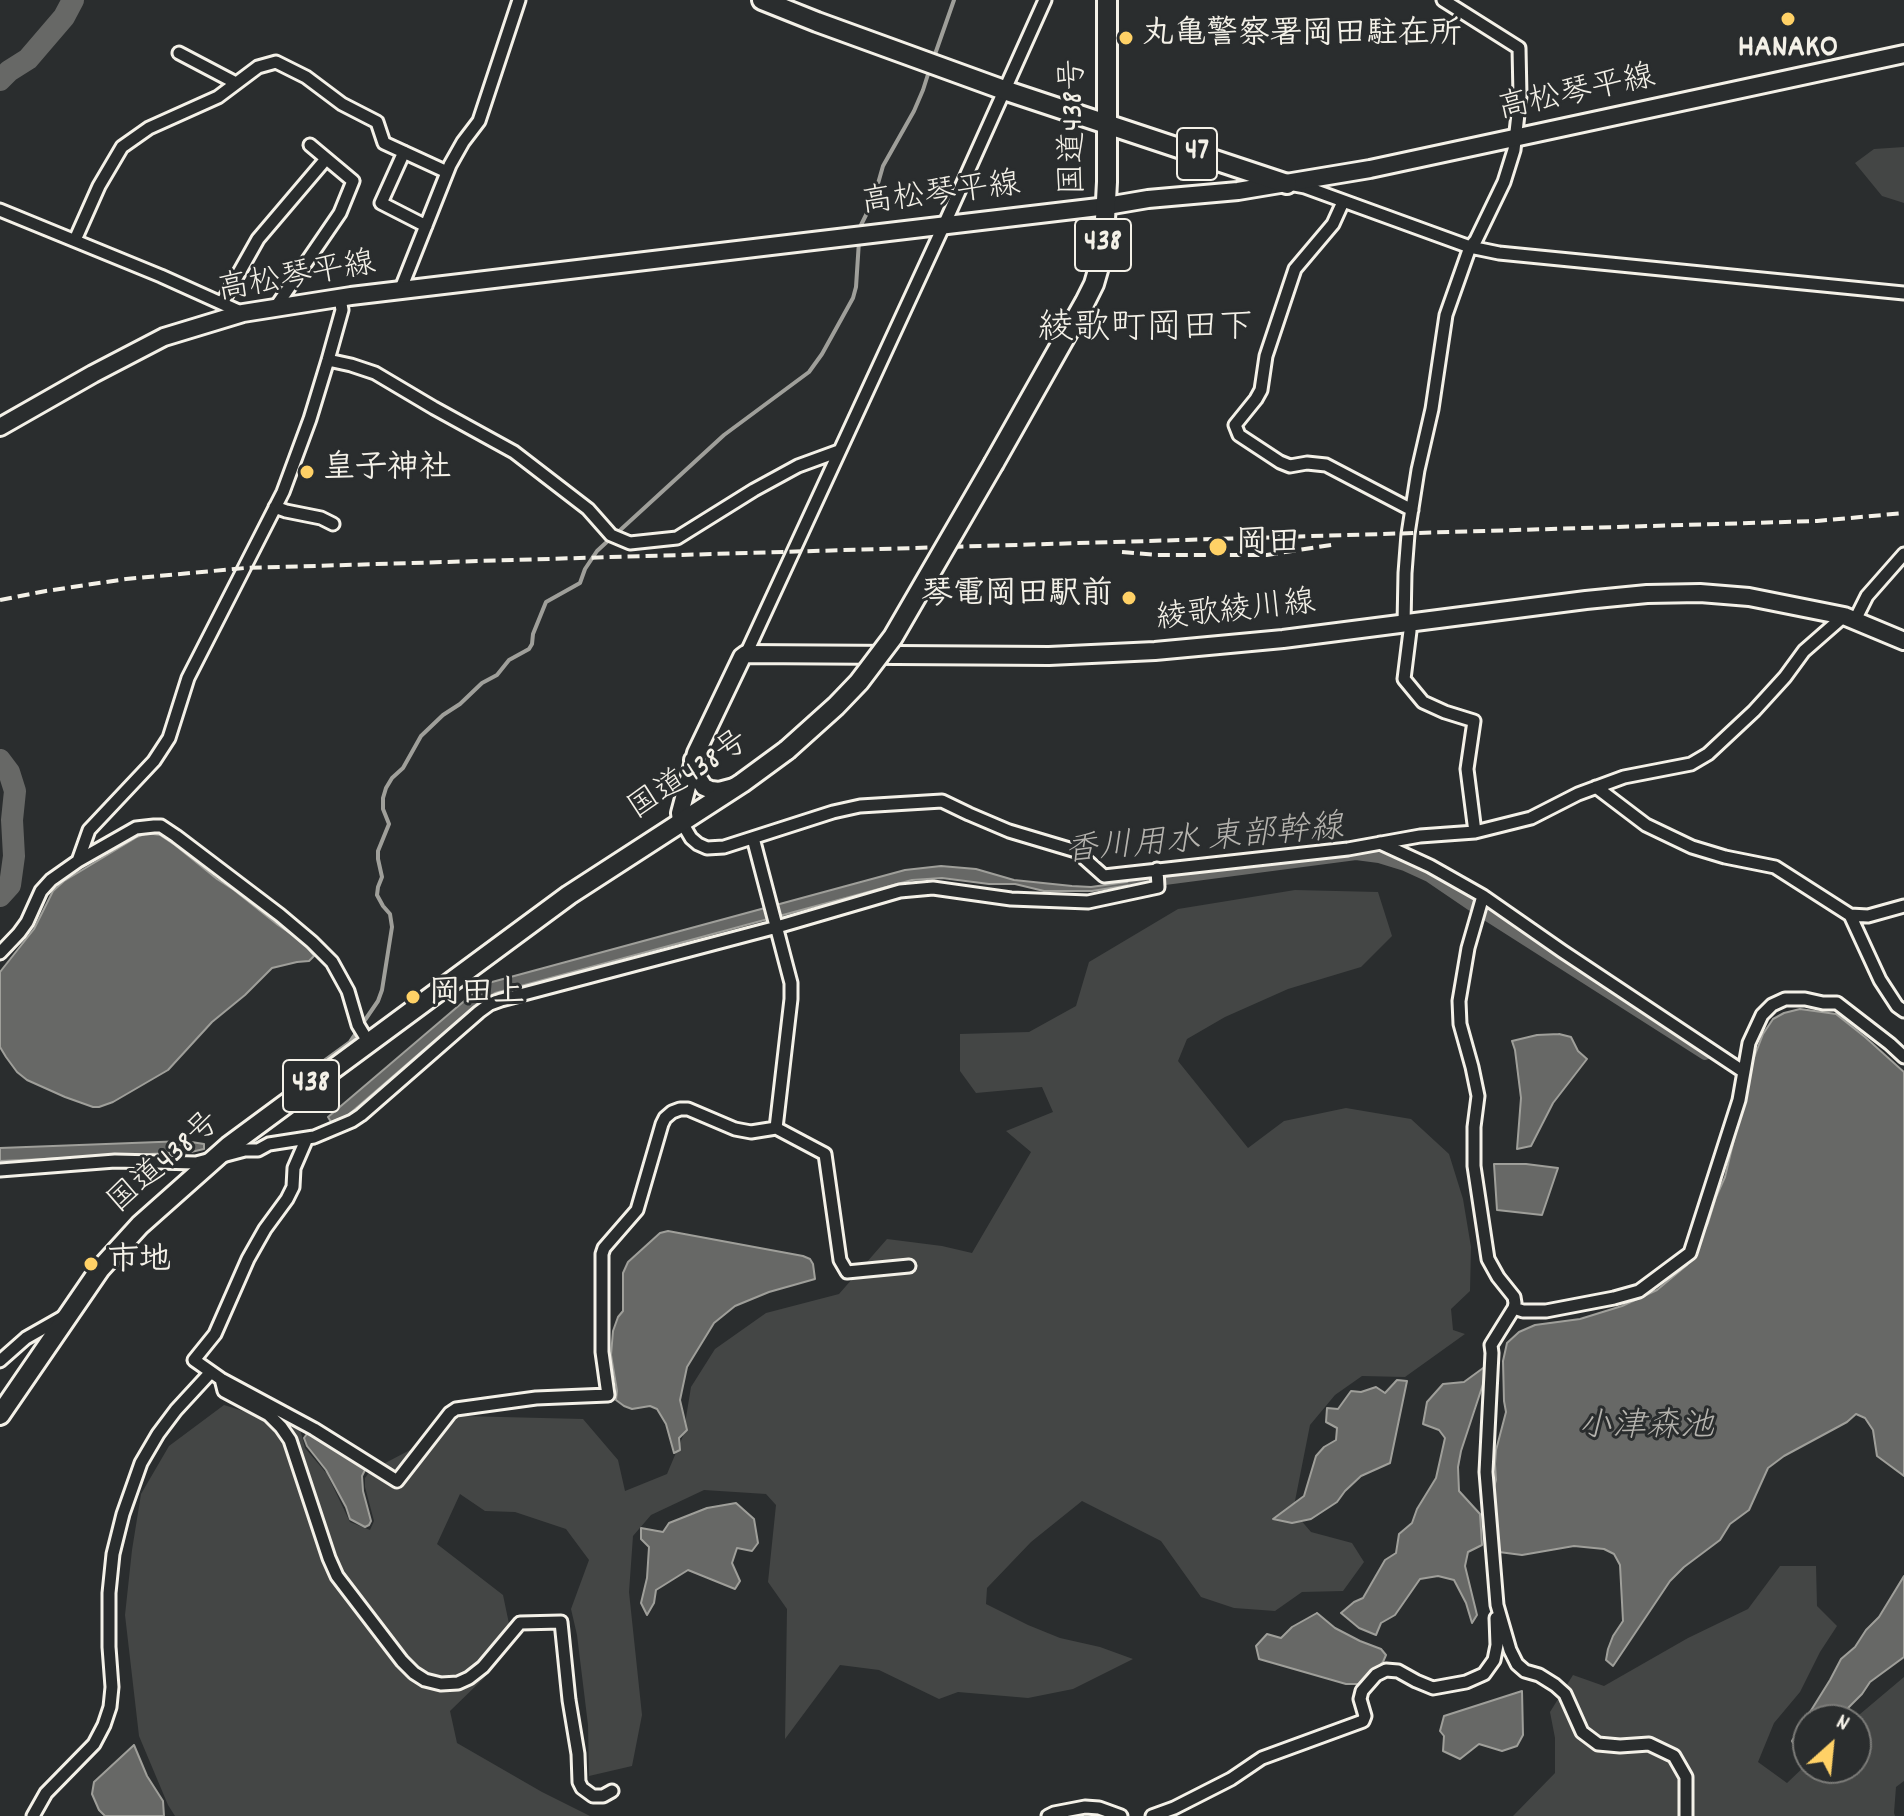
<!DOCTYPE html>
<html>
<head>
<meta charset="utf-8">
<style>
  body { margin:0 }
  #map { position:relative; width:1904px; height:1816px; overflow:hidden; background:#2a2d2e; font-family:Dekko,sans-serif }
  canvas { display:block }
  .north { position:absolute; left:1792px; top:1704px; width:80px; height:80px; box-sizing:border-box; background:#2a2d2e; border:2px solid #7b7b78; border-radius:50%; rotate:27deg; font-size:22px; font-weight:700; line-height:32px; text-align:center; color:#f4f1e8 }
  .north::after { content:''; display:block; margin:auto; width:28px; height:36px; background:#ffd166; clip-path:polygon(50% 0,100% 100%,50% 72%,0 100%) }
</style>
</head>
<body>
<div id="map">
<canvas width="1904" height="1816"></canvas>
<div class="north">N</div>
</div>
<script>
const c = document.querySelector('canvas').getContext('2d');
c.lineJoin = 'round';
function fill(path, color) { c.fillStyle = color; c.fill(path, 'evenodd'); }
const toPath = rows => new Path2D(rows.map(r => 'M' + r).join(''));
function stroke(path, color, width, dash) { c.strokeStyle = color; c.lineWidth = width; c.lineCap = dash ? 'butt' : 'round'; c.setLineDash(dash || []); c.stroke(path); }
function drawText(font, color, halo, rows, align = 'center') {
  c.font = font + ' Dekko,"Klee One",sans-serif'; c.lineWidth = 6; c.setLineDash([]); c.textBaseline = 'middle'; c.strokeStyle = halo; c.fillStyle = color; for (const [text, x, y, turn = 0] of rows) {
    c.save(); c.translate(x, y); c.rotate((+turn || 0) * Math.PI / 180); c.textAlign = isNaN(turn) ? turn : align; if (halo) c.strokeText(text, 0, 0); c.fillText(text, 0, 0); c.restore();
  }
}
fill(toPath([
  [1904,147,1904,203,1882,196,1855,163,1874,149],
  [1295,890,1378,892,1392,936,1361,967,1288,989,1225,1017,1187,1039,1178,1061,1248,1148,1284,1121,1346,1108,1411,1119,1449,1154,1463,1199,1471,1247,1470,1291,1451,1309,1453,1330,1465,1334,1405,1377,1362,1376,1335,1395,1310,1425,1293,1511,1311,1532,1352,1543,1364,1562,1343,1591,1302,1592,1275,1611,1234,1608,1201,1597,1161,1541,1082,1501,1031,1542,987,1588,986,1604,1028,1625,1060,1638,1100,1647,1133,1659,1073,1689,1028,1698,958,1692,939,1699,879,1670,840,1665,785,1739,787,1609,768,1582,776,1505,766,1494,704,1490,651,1515,633,1536,629,1592,642,1715,632,1766,589,1776,588,1725,577,1635,571,1609,589,1560,566,1529,515,1512,485,1511,460,1494,437,1544,503,1595,512,1638,484,1678,450,1711,457,1743,542,1792,590,1816,175,1816,168,1805,139,1736,125,1615,132,1550,141,1494,169,1446,224,1405,300,1429,305,1448,327,1474,350,1522,370,1530,374,1521,365,1487,365,1478,370,1471,410,1450,461,1416,583,1419,618,1460,625,1491,667,1474,683,1436,691,1387,715,1349,766,1313,839,1294,887,1239,942,1246,972,1253,1031,1152,1006,1131,1053,1112,1042,1087,976,1093,960,1071,960,1034,1029,1032,1076,1006,1089,962,1178,909],
  [1780,1566,1816,1566,1817,1606,1837,1626,1820,1652,1800,1692,1774,1723,1758,1762,1787,1783,1808,1763,1808,1768,1856,1768,1856,1720,1853,1720,1904,1677,1904,1781,1896,1787,1894,1813,1895,1816,1513,1816,1555,1773,1555,1738,1550,1712,1573,1675,1604,1686,1688,1638,1748,1609]
]), '#444645');
const water = toPath([
  [147,833,160,835,175,845,217,879,234,890,278,925,303,942,314,956,309,961,297,962,272,968,245,995,212,1022,168,1070,113,1102,99,1107,93,1107,65,1097,27,1080,17,1072,6,1057,0,1047,0,972,34,929,53,891,64,881,137,837,147,833],
  [941,866,976,869,1014,880,1072,886,1091,887,1148,879,1149,882,1092,891,1044,891,1015,884,989,884,942,878,912,880,495,993,479,1002,347,1116,331,1122,328,1117,476,991,492,982,905,870,941,866],
  [1800,1009,1836,1014,1865,1037,1904,1072,1904,1476,1877,1456,1873,1430,1865,1418,1856,1414,1847,1422,1784,1456,1768,1468,1749,1510,1730,1524,1720,1540,1684,1567,1670,1581,1613,1666,1606,1660,1608,1649,1613,1636,1623,1621,1620,1565,1614,1554,1604,1549,1574,1546,1522,1555,1499,1552,1495,1518,1490,1501,1496,1480,1495,1464,1496,1450,1506,1412,1504,1401,1503,1361,1507,1343,1519,1332,1535,1325,1580,1319,1622,1306,1657,1290,1687,1265,1708,1223,1716,1197,1725,1177,1753,1060,1763,1034,1773,1019,1784,1013,1800,1009],
  [1559,1034,1571,1037,1578,1051,1587,1059,1553,1103,1531,1146,1517,1149,1521,1098,1515,1050,1512,1041,1537,1035,1559,1034],
  [185,1141,204,1144,204,1149,191,1152,0,1161,0,1148,185,1141],
  [1494,1164,1526,1164,1558,1168,1542,1215,1497,1210,1494,1164],
  [668,1231,803,1256,810,1259,813,1264,815,1279,769,1292,735,1306,714,1323,687,1367,680,1400,687,1430,679,1438,680,1450,674,1453,666,1424,657,1409,650,1406,632,1409,624,1406,616,1400,617,1391,611,1355,613,1331,618,1317,623,1311,623,1273,628,1262,660,1233,668,1231],
  [1490,1363,1461,1451,1458,1467,1459,1491,1480,1514,1482,1545,1468,1552,1465,1566,1477,1615,1472,1623,1466,1603,1454,1580,1438,1576,1420,1579,1395,1615,1381,1623,1376,1635,1359,1628,1341,1613,1354,1602,1363,1598,1385,1560,1396,1553,1399,1534,1412,1523,1417,1509,1436,1478,1445,1438,1439,1430,1423,1424,1427,1402,1443,1384,1464,1382,1490,1363],
  [1397,1380,1407,1381,1390,1463,1361,1476,1345,1491,1337,1502,1311,1519,1292,1523,1273,1519,1304,1496,1316,1456,1324,1447,1336,1440,1337,1428,1326,1422,1327,1408,1338,1409,1351,1391,1361,1392,1376,1387,1385,1393,1397,1380],
  [309,1431,366,1468,362,1476,363,1491,371,1521,369,1525,365,1527,350,1519,346,1507,326,1470,307,1446,304,1438,309,1431],
  [736,1503,754,1519,758,1543,752,1551,737,1548,732,1563,740,1581,735,1589,688,1570,656,1590,654,1603,647,1615,641,1603,647,1578,649,1547,641,1539,641,1528,663,1532,669,1523,707,1508,736,1503],
  [1904,1576,1904,1657,1870,1682,1862,1694,1836,1720,1808,1720,1808,1747,1796,1748,1792,1741,1830,1680,1841,1659,1855,1647,1866,1630,1879,1617,1904,1576],
  [1317,1613,1335,1628,1360,1641,1381,1649,1386,1655,1383,1662,1369,1678,1359,1684,1346,1684,1259,1659,1256,1646,1267,1634,1281,1638,1292,1627,1317,1613],
  [1522,1691,1523,1735,1517,1746,1502,1751,1479,1744,1460,1759,1443,1751,1444,1736,1440,1731,1444,1716,1522,1691],
  [134,1745,147,1776,163,1801,164,1816,105,1816,99,1810,92,1794,94,1782,134,1745]
]);
fill(water, '#676866');
stroke(water, '#9f9f9a', 2);
stroke(toPath([
  [933,60,954,0],
  [860,232,861,225,873,201,883,166,914,111,923,90,930,68],
  [617,533,724,435,809,372,822,354,853,298,856,287,859,241],
  [295,1082,350,1042,378,1001,382,990,392,927,390,914,383,906,377,895,378,887,382,877,378,859,378,851,389,824,383,809,383,798,386,788,392,778,403,768,421,736,443,715,460,704,482,683,497,675,509,660,529,649,532,644,533,634,546,602,580,583,585,569,597,551,610,539]
]), '#9f9f9a', 4);
stroke(toPath([
  [1134,883,1356,854,1379,857,1405,865,1429,876,1476,908,1705,1054]
]), '#676866', 12);
stroke(toPath([
  [0,80,9,71,28,59,64,17,73,0],
  [0,760,9,772,15,791,12,820,14,856,10,885,0,896]
]), '#676866', 22);
const minor = toPath([
  [179,53,236,83],
  [404,152,381,203,426,226],
  [1294,185,1305,187,1470,247,1499,253,1904,293],
  [1343,202,1333,224,1295,269,1266,356,1261,390,1256,399,1235,425,1239,435,1280,462,1290,466,1307,463,1326,465,1412,510],
  [0,210,161,276,243,313],
  [75,240,99,186,122,147,149,128,218,97,258,67,276,62,306,77,342,104,377,122,384,143,447,172],
  [400,291,450,165,463,142,479,121,519,0],
  [222,303,258,239,326,159],
  [275,308,340,213,353,181,310,145],
  [328,360,351,365,375,373,434,408,514,452,588,509,611,535,630,543,677,538,754,490,798,466,839,451],
  [275,507,286,511,321,518,333,524],
  [1855,620,1867,596,1904,554],
  [1409,623,1410,631,1404,679,1423,702,1445,712,1474,721,1467,769,1475,832],
  [1404,624,1405,573,1408,534,1418,470,1432,409,1446,315,1470,247,1476,240,1504,182,1514,150,1520,96,1519,48,1443,0],
  [746,654,944,225,1045,0],
  [1596,787,1646,825,1692,847,1725,857,1775,867,1850,915,1868,916,1904,906],
  [681,821,691,838,698,844,707,848,724,847,833,812,860,806,942,801,969,814,1009,831,1076,851,1104,876,1348,849,1420,836,1475,832,1531,818,1578,794,1624,777,1691,764,1708,754,1754,711,1785,677,1804,651,1844,616],
  [753,838,791,983,791,999,776,1128],
  [1380,843,1430,866,1483,896,1562,951,1744,1072],
  [78,861,89,830,154,761,169,738,188,678,283,492,310,419,328,360,342,310,340,298],
  [1483,896,1468,948,1459,1001,1460,1024,1472,1067,1478,1096,1474,1127,1474,1166,1488,1259,1498,1277,1514,1297,1515,1303,1514,1308,1491,1345,1492,1353,1486,1472,1497,1605,1510,1650,1517,1664,1525,1671,1539,1675,1555,1685,1565,1694,1582,1732,1598,1744,1620,1746,1649,1744,1674,1756,1686,1777,1686,1816],
  [1850,915,1880,980,1897,1006,1904,1011],
  [0,953,19,933,27,922,41,891,51,880,78,861,136,828,154,826,161,826,176,836,280,915,312,942,332,962,348,991,358,1025,369,1043],
  [307,1138,294,1168,293,1187,287,1199,265,1229,248,1259,215,1334,194,1360,221,1379,314,1429,397,1481,450,1413,456,1409,536,1398,608,1395,602,1352,602,1254,604,1248,637,1210,662,1124,665,1118,672,1112,680,1109,688,1109,735,1129,751,1132,776,1128,825,1154,840,1260,847,1272,909,1266],
  [0,1170,115,1161,196,1163,245,1150,258,1150,269,1144,314,1137,352,1121,361,1115,479,1012,490,1004,501,1000,777,927,900,891,933,888,1011,899,1088,902,1158,887,1157,869],
  [1514,1308,1523,1311,1546,1311,1614,1298,1639,1291,1690,1253,1739,1100,1749,1043,1762,1015,1772,1005,1785,999,1805,999,1823,1003,1837,1003,1890,1044,1904,1057],
  [0,1361,26,1338,63,1317],
  [221,1379,224,1391,269,1415,281,1427,290,1440,329,1558,337,1576,402,1661,414,1673,425,1680,441,1684,458,1683,469,1678,483,1667,520,1623,561,1622,569,1700,578,1754,579,1782,582,1788,593,1796,603,1796,612,1791],
  [33,1816,46,1793,94,1744,104,1725,110,1707,112,1687,109,1647,109,1593,113,1554,123,1514,141,1463,158,1434,176,1410,211,1372],
  [1048,1816,1054,1813,1085,1807,1099,1808,1121,1816],
  [1152,1816,1174,1808,1231,1779,1262,1758,1363,1721,1365,1716,1360,1699,1362,1691,1376,1675,1386,1670,1398,1671,1416,1681,1433,1688,1466,1682,1484,1674,1494,1660,1497,1645,1496,1618]
]);
const secondary = toPath([
  [0,427,93,374,164,337,243,313,351,296,1107,206,1148,199,1238,191,1370,169,1904,54],
  [693,760,698,778,704,787,711,790,719,791,734,787],
  [681,821,680,813,696,753,742,657,746,654,1049,656,1155,651,1283,639,1586,600,1647,594,1700,593,1749,597,1844,616,1904,641]
]);
const primary = toPath([
  [762,0,817,22,1004,90,1287,184]
]);
const trunk = toPath([
  [994,463,1085,302,1094,284,1101,260,1104,238,1107,182,1107,0],
  [0,1415,100,1269,140,1225,229,1146,569,895,742,783,787,750]
]);
stroke(minor, '#f4f1e8', 17);
stroke(secondary, '#f4f1e8', 22);
stroke(primary, '#f4f1e8', 24);
stroke(trunk, '#f4f1e8', 24);
stroke(minor, '#2a2d2e', 11);
stroke(secondary, '#2a2d2e', 16);
stroke(primary, '#2a2d2e', 18);
stroke(trunk, '#2a2d2e', 18);
stroke(toPath([
  [1122,552,1157,555,1267,555,1337,544],
  [0,600,46,591,126,579,245,568,1817,521,1904,513]
]), '#f4f1e8', 4, [12, 6]);
const trunkBridge = toPath([
  [787,750,836,706,859,682,893,637,994,463]
]);
stroke(trunkBridge, '#f4f1e8', 24, []);
stroke(trunkBridge, '#2a2d2e', 18);
for (const [x, y, r, color] of [
  [1788,19,8,"#ffd166"],
  [1126,38,8,"#ffd166"],
  [307,472,8,"#ffd166"],
  [1218,547,10,"#ffd166"],
  [1129,598,8,"#ffd166"],
  [413,997,8,"#ffd166"],
  [91,1264,8,"#ffd166"]
]) { const dot = new Path2D(); dot.arc(x, y, r, 0, 2 * Math.PI); c.fillStyle = color; c.fill(dot); stroke(dot, '#2a2d2e', 3); }
for (const [x, y, w] of [
  [1197,154,40],
  [1103,245,56],
  [311,1086,56]
]) { const box = new Path2D(); box.roundRect(x - w / 2, y - 26, w, 52, 6); c.fillStyle = '#2a2d2e'; c.fill(box); stroke(box, '#f4f1e8', 2); }
drawText('bold 30px', '#f4f1e8', null, [
  ["47",1197,154],
  ["438",1103,245],
  ["438",311,1086]
]);
drawText('bold 32px', '#f4f1e8', '#2a2d2e', [
  ["丸亀警察署岡田駐在所",1142,38],
  ["HANAKO",1788,51,"center"],
  ["皇子神社",323,472],
  ["岡田",1236,547],
  ["琴電岡田駅前",1113,598,"right"],
  ["岡田上",429,997],
  ["市地",107,1264]
], 'left');
drawText('32px', '#f4f1e8', '#2a2d2e', [
  ["高松琴平線",1577,96,-12],
  ["国道438号",1077,127,-90],
  ["高松琴平線",941,197,-7],
  ["高松琴平線",297,280,-10],
  ["綾歌綾川線",1236,614,-6],
  ["国道438号",690,778,-33],
  ["国道438号",166,1165,-41]
]);
drawText('italic 34px', '#b5b3ae', '#2a2d2e', [
  ["香川用水 東部幹線",1204,843,-5],
  ["小津森池",1646,1430]
]);
drawText('36px', '#f4f1e8', '#2a2d2e', [
  ["綾歌町岡田下",1146,332]
]);
</script>
</body>
</html>
